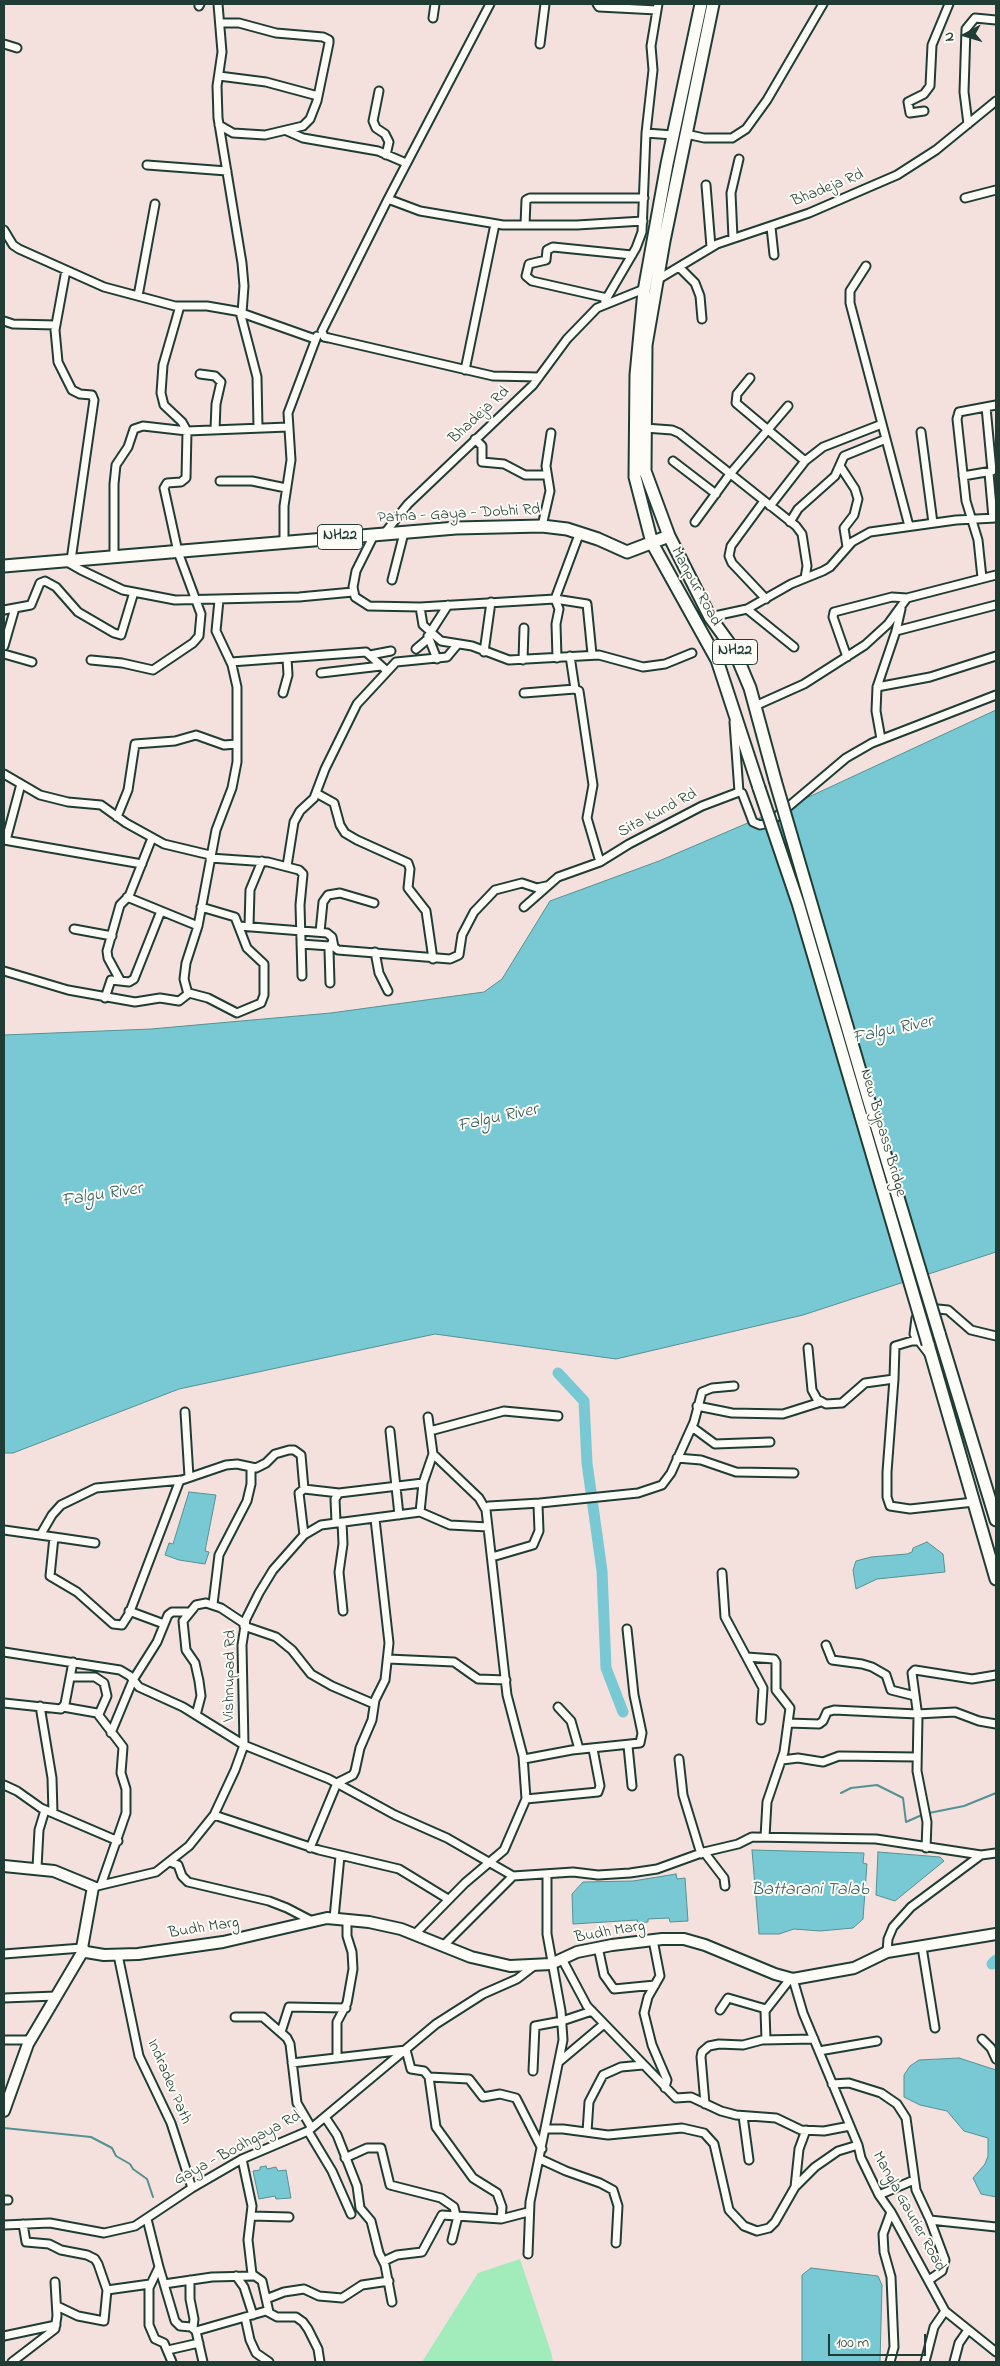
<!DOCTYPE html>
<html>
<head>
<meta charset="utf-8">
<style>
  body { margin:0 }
  #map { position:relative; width:1000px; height:2366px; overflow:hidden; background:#f4e1dd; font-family:"Indie Flower",sans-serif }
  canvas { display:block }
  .frame { position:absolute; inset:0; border:5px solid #1f3d34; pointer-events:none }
  .north { position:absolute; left:940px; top:10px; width:50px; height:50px; -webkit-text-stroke:4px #fdfcf7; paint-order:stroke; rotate:264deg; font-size:14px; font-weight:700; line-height:20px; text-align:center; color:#1f3d34 }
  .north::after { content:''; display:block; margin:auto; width:18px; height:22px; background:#1f3d34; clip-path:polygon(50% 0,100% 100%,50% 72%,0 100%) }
  .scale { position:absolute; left:828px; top:2334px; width:98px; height:22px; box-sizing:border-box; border:2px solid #1f3d34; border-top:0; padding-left:6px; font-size:15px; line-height:18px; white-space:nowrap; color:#1f3d34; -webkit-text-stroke:4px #fdfcf7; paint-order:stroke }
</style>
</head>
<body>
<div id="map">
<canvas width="1000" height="2366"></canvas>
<div class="frame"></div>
<div class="north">N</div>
<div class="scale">100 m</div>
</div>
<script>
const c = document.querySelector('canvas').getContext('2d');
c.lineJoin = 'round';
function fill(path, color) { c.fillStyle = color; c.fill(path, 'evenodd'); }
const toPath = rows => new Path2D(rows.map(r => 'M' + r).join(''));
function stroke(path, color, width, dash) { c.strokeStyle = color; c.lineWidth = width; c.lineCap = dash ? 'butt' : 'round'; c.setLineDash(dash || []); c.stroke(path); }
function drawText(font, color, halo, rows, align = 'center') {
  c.font = font + ' "Indie Flower",sans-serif'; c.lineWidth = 4; c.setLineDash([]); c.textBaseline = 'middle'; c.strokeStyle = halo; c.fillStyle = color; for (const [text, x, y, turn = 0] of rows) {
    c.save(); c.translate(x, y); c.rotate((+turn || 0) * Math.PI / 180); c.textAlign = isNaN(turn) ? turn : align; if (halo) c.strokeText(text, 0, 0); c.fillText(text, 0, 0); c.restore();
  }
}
fill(toPath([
  [520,2259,551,2352,553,2362,422,2362,478,2273]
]), '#a2ecbb');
const water = toPath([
  [996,710,996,1252,803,1315,616,1359,435,1334,179,1389,13,1453,4,1453,4,1035,151,1029,331,1013,484,992,502,979,550,901,659,861,813,795,996,710],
  [189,1492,216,1495,205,1551,209,1552,205,1564,179,1560,165,1555,169,1543,173,1544,189,1492],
  [927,1542,943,1554,945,1572,877,1579,856,1589,853,1570,856,1561,871,1557,907,1554,912,1552,913,1548,927,1542],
  [752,1850,864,1853,863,1863,867,1864,863,1919,853,1928,820,1931,794,1929,779,1934,759,1934,752,1850],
  [878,1852,940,1857,944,1861,895,1901,876,1895,878,1852],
  [676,1874,677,1879,685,1878,688,1921,670,1922,669,1918,648,1919,648,1922,638,1923,637,1920,573,1924,572,1894,583,1882,633,1881,676,1874],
  [959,2058,996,2070,996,2197,981,2194,973,2178,985,2164,988,2156,988,2138,964,2131,947,2111,920,2105,904,2097,904,2075,910,2066,919,2060,959,2058],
  [266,2166,267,2169,276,2167,278,2171,286,2170,291,2198,276,2199,275,2196,259,2199,253,2171,260,2170,260,2167,266,2166],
  [811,2268,878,2276,882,2285,880,2362,802,2362,802,2275,811,2268]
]);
fill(water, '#78c9d3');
stroke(water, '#549193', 1);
stroke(toPath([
  [841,1793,851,1788,877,1785,903,1798,906,1822,924,1814],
  [929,1813,964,1806,996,1793],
  [4,2128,91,2137,112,2148,116,2156,130,2164,133,2169,147,2179,153,2197]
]), '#549193', 2);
stroke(toPath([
  [558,1373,584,1401,587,1463,602,1571,606,1668,623,1712],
  [992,1964,996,1960]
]), '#78c9d3', 11);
const street = toPath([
  [218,4,222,52,217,86,218,118,242,263,244,286,242,313],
  [490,4,388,199,322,331,324,337,329,338,493,376,539,377],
  [597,4,599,7,657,10],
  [199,6,200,4],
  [433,18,435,4],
  [4,44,17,48],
  [540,44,545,4],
  [219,76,266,82,318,96],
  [379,91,373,121,376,128,385,134,389,142,386,155],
  [924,111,910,113,908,102,924,94,930,86,932,45,949,4],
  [968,124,964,92,966,29,975,18,996,20],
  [219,125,233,133,265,135,303,126,310,119,317,101,329,43,329,40,323,37,276,33,239,23,220,23],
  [287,131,303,138,378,151,406,163],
  [646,133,653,70,651,46,658,4],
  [686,134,704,138,732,138,746,129,767,100,823,4],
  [147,165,227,171],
  [706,185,711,247],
  [965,198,996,190],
  [388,199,420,211,503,225,577,225,643,221],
  [525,225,526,200,530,198,644,198],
  [771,227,774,255],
  [4,230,13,245,19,249,104,287,175,306,207,306,236,311,315,339],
  [733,238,731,193,739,159],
  [866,266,850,291,850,303,909,526],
  [680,268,695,283,700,296,702,319],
  [66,270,55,330,58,362,72,390,80,394,92,395,94,400,71,560],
  [657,280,717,244,809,213,897,175,936,150,996,101],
  [138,296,155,204],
  [607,298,532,281,526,276,529,264,546,260,547,250,553,247,632,255],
  [605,301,636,248,642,232,646,133,673,135],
  [240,312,257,377,258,428],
  [4,321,13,324,56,325],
  [465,370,495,224],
  [200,374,215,376,221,382,216,404,215,430],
  [750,378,737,394,736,403,805,461],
  [645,428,672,430,679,433,796,526,802,534,807,566,805,578],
  [921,432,933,523],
  [475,439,482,446,482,462,504,464,525,475,547,475],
  [673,461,716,494],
  [840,466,855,489,858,499,854,515,844,528,847,547],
  [989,473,993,518],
  [963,476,992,471,986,407],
  [220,481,252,481,286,488],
  [764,501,731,546,729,556,732,563,766,599],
  [770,506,805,461,823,447,882,424],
  [695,522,730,474,788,406],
  [790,522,798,509,835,476,844,456,886,439],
  [542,526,550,491,546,466,551,433],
  [384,534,408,504,533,385,567,339,597,308,644,289],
  [374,535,356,571,353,587,355,597,369,606,420,607,555,599,580,532],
  [284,541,284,506,291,460,288,413,317,336],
  [114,558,114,484,116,465,128,447,134,429,143,426,187,431,288,427],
  [67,562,81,570,123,590,175,600,299,597,353,592],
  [982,578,978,540,966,501,957,419,959,412,996,405],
  [392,580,404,533],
  [555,599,587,604,592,654],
  [555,599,559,609,556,624,557,658],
  [420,607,423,625,441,641,472,646,509,660,599,655,643,667,665,664,692,653],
  [747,609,794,647],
  [4,610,31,605,40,583,45,581,56,587,78,612,114,633,121,635,134,592],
  [710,617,747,609,791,584,823,571,830,567,852,542,870,532,956,520,996,518],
  [896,631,996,605],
  [428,636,437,659],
  [4,646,15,608],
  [416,649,429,638,430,633,448,605],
  [484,652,491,602],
  [4,654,32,662],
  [370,655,391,651],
  [570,656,575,689],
  [847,657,833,617,834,612,892,597,907,598],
  [91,660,122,663,153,670,193,643,199,636,201,614,178,552,164,488,167,483,181,482,186,478,187,431,182,422,164,405,161,393,163,365,180,306],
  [523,660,524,628],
  [231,662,366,652,387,671],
  [321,673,381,666],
  [877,687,930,677,996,656],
  [283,693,288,675,287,658],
  [524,693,575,689,579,691,593,785,587,818,600,862],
  [755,706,804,684,865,645,888,624,907,598,996,575],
  [734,722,739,792],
  [881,739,876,711,877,687,896,631,901,609],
  [4,774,40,795,68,802,101,805,126,823,164,844,210,855],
  [739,792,742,793,753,822,760,825,769,823,846,758,872,743,996,695],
  [316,793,334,803,340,825,345,833,357,840,408,863,410,869,408,888,426,911,433,959],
  [117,817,128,790,135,744,175,741,196,735,224,745,237,744],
  [4,840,142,864],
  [6,840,21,784],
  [210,858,268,862,299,870,303,874,300,905,302,976],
  [287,866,294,822,300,811,314,798,325,769,357,704,396,662,447,657,457,645],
  [127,897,198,926],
  [524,907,558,877,600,862,629,844,702,806,739,792],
  [239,926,327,933,332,937,334,947,338,950,450,959,459,955,462,935,474,912,495,890,522,883,537,888,546,886],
  [249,926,250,890,262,861],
  [74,929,112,936],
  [320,932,323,902,328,895,340,893,374,903],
  [301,944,330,946],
  [375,952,379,973,388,991],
  [4,971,68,990,135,1002,160,998,179,1001,188,994,184,979,186,963,198,926,216,830,232,788,237,762,237,687,232,665,216,631,219,600],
  [120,980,108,958,107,951,120,905,129,896,152,838],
  [330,983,329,950,332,943],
  [189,993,208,998,237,1013,261,1003,264,995,264,964,247,948,235,917,201,907],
  [105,998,111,980,129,982,134,979,161,911],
  [919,1341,914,1334,916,1318,938,1309,948,1310,971,1330,996,1336],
  [808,1348,812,1390,817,1399,826,1404,842,1403,865,1383,894,1379,895,1346,912,1341,919,1341,929,1354],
  [894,1379,887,1472,887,1497,890,1506,910,1509,974,1502],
  [697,1406,732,1413,783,1414,821,1402],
  [185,1412,189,1477],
  [692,1427,715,1444,770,1442],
  [390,1431,399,1515],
  [430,1431,504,1411,558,1416],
  [677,1458,701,1460,736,1472,794,1473],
  [489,1506,540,1503],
  [420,1512,423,1483],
  [336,1522,335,1499,339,1493,423,1483,433,1454,428,1417],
  [342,1522,343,1544,339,1572,343,1611],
  [4,1530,54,1537,50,1576,77,1592,113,1624,122,1625,129,1614,180,1480],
  [41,1534,52,1515,61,1505,96,1488,182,1480,226,1465,237,1464,256,1468,266,1463,275,1454,289,1450,294,1450,301,1455,304,1489,339,1493],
  [304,1535,299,1493,304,1489],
  [54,1537,95,1543],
  [492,1557,533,1545,539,1531,538,1505,540,1503,638,1493,662,1485,671,1473,694,1422,702,1392,712,1388,734,1386],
  [722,1573,725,1617,763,1688,761,1720],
  [213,1604,219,1555,247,1501,251,1484,251,1467],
  [129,1611,164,1624],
  [244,1626,276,1637,292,1650,311,1674,332,1686,374,1704],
  [826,1645,832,1660,862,1664,872,1667,886,1675,891,1690,915,1696],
  [4,1652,120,1670,130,1676,139,1687,183,1707,244,1745,329,1779,395,1815,447,1838,513,1876,573,1872,598,1875,630,1873,657,1869,704,1852,738,1844,752,1837,876,1839,981,1855,911,1907,893,1927,888,1939,887,1952],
  [747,1657,774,1659,776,1662,776,1690,790,1708,784,1752,767,1802,765,1837],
  [388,1659,454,1662,478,1679,506,1680],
  [71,1677,95,1677,104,1683,107,1696,99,1714],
  [4,1703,61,1709,65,1704,73,1662],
  [40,1706,52,1778,53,1813],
  [63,1707,97,1713,123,1747,121,1773,126,1789,126,1813,101,1885],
  [558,1707,571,1721,579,1749],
  [196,1715,201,1696,199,1681,195,1663,186,1650,183,1621,196,1605,206,1603,221,1608,245,1624],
  [788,1723,819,1724,823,1721,827,1712,834,1710,917,1714,955,1712,979,1721,996,1724],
  [111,1733,133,1680,157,1642,168,1615,172,1612,189,1612],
  [628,1746,632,1786],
  [524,1759,572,1750,640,1743,642,1733,634,1695,627,1629],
  [679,1759,683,1795,701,1854],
  [782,1760,798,1758,823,1762,839,1756,917,1757],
  [4,1785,17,1791,41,1808,118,1841],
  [526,1799,598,1792,600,1786,593,1749],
  [214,1815,319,1850,399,1869,448,1899],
  [310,1848,337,1783,353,1775,355,1771,360,1748,372,1720,375,1700,385,1680,389,1643,375,1519],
  [926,1848,927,1822,917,1771,918,1717,912,1673,915,1670,972,1679,996,1675],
  [704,1852,724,1878,725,1886],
  [981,1855,996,1853],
  [170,1862,178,1865,182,1876,188,1882,269,1901,287,1908,312,1921],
  [37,1868,39,1830,45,1810],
  [93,1887,156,1872,189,1846,214,1815,235,1770,244,1745,242,1645,246,1619,259,1593,273,1570,304,1535,321,1525,420,1512,450,1525,488,1527],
  [334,1918,340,1856],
  [415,1934,465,1883,504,1850,526,1799,523,1756,507,1695,486,1510,479,1498,433,1454],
  [653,1940,660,1976,648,1997,644,2013,652,2045,667,2080,665,2088],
  [444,1945,513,1876],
  [598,1947,604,1975,614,1989,655,1985],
  [922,1947,935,2028],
  [4,1954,82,1948],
  [118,1955,139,2056,171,2123,192,2188],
  [562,1959,587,2006,676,2098,691,2097,721,2111,736,2115,776,2118,801,2130,824,2131,850,2126],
  [793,1979,803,2013,858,2145,861,2158,879,2195,891,2212,945,2311,996,2352],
  [4,1998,56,1996],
  [720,2010,728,1998,766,2009],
  [235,2017,263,2017,287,2038,290,2044,297,2103,311,2127],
  [281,2032,289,2007,346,2008],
  [982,2039,991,2048,996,2059],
  [4,2040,30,2040],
  [766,2040,765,2011,790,1979],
  [819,2051,877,2041],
  [337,2058,337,2022,347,2003,353,1969,352,1952,347,1936,347,1920],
  [560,2061,604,2024],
  [292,2063,406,2050,411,2069,424,2071,429,2077,436,2127,473,2178,497,2193,502,2207,501,2219],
  [533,2071,535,2026,562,2021,592,2011],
  [429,2077,469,2079,483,2097,500,2094,516,2098,542,2149],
  [832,2084,849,2083,881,2093,897,2104,906,2118,916,2190,930,2220,945,2260,942,2271,929,2280],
  [705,2104,701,2057,702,2052,709,2046,719,2044,743,2045,762,2040,814,2039],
  [743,2116,749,2160],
  [325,2117,337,2135,357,2186,360,2208,371,2221,379,2253,385,2265,392,2302],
  [546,2129,563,2129,608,2135,682,2128,704,2133,714,2144,729,2210,744,2226,757,2231,769,2228,775,2222,795,2187,815,2167,838,2151,858,2145],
  [308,2131,332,2171,351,2214],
  [587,2132,589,2102,603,2075,621,2067,643,2065],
  [345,2158,367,2148,381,2148,390,2185,441,2198,454,2207,457,2220,452,2240],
  [242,2159,252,2206,248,2240,252,2274,262,2281,269,2312],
  [540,2159,566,2171,600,2183,613,2190,618,2206,616,2243],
  [795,2187,799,2149,806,2130],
  [879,2195,914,2180],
  [4,2200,8,2200],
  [251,2216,289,2217],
  [147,2219,159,2267,149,2288,149,2325,155,2339,164,2343,172,2362],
  [930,2220,996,2227],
  [23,2224,26,2242,49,2244,61,2250,87,2255,95,2259,98,2264,107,2290,104,2321,78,2316,57,2306],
  [4,2225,50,2223,104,2233,135,2226,192,2188,242,2159,308,2131,436,2024,483,1994,517,1979,534,1966],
  [528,2254,530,2202,563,2040,561,2011,547,1934,547,1874],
  [384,2261,397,2255,422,2252,442,2215,501,2219,528,2212],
  [159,2267,175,2321,180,2326,191,2327,196,2331,203,2362],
  [236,2276,244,2287,253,2315],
  [190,2280,190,2299,194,2319,193,2328],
  [164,2284,212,2277,253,2276],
  [107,2290,150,2284],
  [266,2299,284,2292,304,2289,319,2296,342,2298,362,2285,389,2281],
  [245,2317,250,2340,256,2353,269,2362],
  [196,2331,266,2311,277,2317,296,2317,303,2322,308,2329,318,2349,320,2362],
  [4,2336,56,2325],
  [168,2350,199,2343],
  [12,2362,55,2329,57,2316,55,2282],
  [890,2362,894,2347,891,2277,884,2252,883,2234,891,2212],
  [925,2362,934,2327,945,2311],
  [954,2362,959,2343,968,2330]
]);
const secondary = toPath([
  [4,1866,54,1871,93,1887,82,1948,86,1952,104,1955,138,1954,223,1942,327,1918,369,1922,401,1929,471,1957,510,1966,551,1964,577,1952,612,1945,662,1939,684,1939,705,1945,775,1974,793,1979,854,1968,887,1952,996,1934],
  [4,2111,28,2044,83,1951]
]);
const primary = toPath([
  [701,4,667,164,644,291,636,375,635,477,652,543,717,660,759,788],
  [713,4,664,241,646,345,645,471,669,536,710,617,734,650,750,688,775,780],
  [4,566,456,528,542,526,567,529,598,539,627,552,669,536],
  [939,1333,996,1520],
  [928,1344,996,1579]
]);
stroke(street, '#1f3d34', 11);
stroke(secondary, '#1f3d34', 14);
stroke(primary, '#1f3d34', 15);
stroke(street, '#fdfcf7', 7);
stroke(secondary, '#fdfcf7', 10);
stroke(primary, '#fdfcf7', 11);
const primaryBridge = toPath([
  [775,780,868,1098,939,1333],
  [759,788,798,903,928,1344]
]);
stroke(primaryBridge, '#1f3d34', 15, []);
stroke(primaryBridge, '#fdfcf7', 11);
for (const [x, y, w] of [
  [340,537,45],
  [735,652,45]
]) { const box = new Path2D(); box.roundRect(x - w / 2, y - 12.5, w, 25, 4); c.fillStyle = '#fdfcf7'; c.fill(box); stroke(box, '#1f3d34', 1); }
drawText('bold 15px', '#1f3d34', null, [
  ["NH22",340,537],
  ["NH22",735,652]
]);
drawText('16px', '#1f3d34', '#fdfcf7', [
  ["Bhadeja Rd",828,189,-22],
  ["Bhadeja Rd",480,416,-43],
  ["Patna - Gaya - Dobhi Rd",459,515,-3],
  ["Manpur Road",695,587,61],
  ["Sita Kund Rd",658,814,-28],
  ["New Bypass Bridge",882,1133,74],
  ["Vishnupad Rd",231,1676,-89],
  ["Budh Marg",204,1929,-9],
  ["Budh Marg",610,1933,-10],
  ["Indradev Path",168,2082,67],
  ["Gaya - Bodhgaya Rd",238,2149,-28],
  ["Mangla Gaurier Road",908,2212,61]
]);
drawText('italic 18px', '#35605c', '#fdfcf7', [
  ["Falgu River",893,1031,-12],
  ["Falgu River",498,1119,-12],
  ["Falgu River",102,1196,-9],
  ["Battarani Talab",810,1891]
]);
</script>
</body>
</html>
